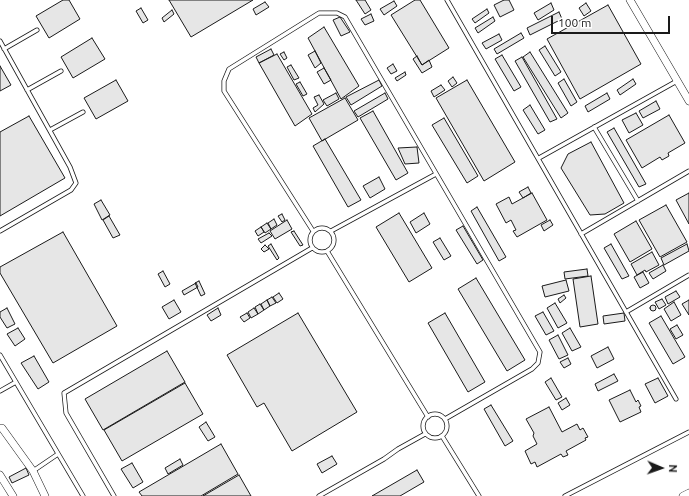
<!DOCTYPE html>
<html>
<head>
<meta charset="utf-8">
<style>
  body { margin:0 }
  #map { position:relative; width:689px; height:496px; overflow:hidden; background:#fff; font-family:Ubuntu,sans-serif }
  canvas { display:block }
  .north { position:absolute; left:641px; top:448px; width:40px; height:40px; -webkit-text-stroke:3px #fff; paint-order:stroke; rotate:92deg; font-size:11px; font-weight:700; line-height:16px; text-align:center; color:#1a1a1a }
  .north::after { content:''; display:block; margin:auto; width:14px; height:18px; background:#1a1a1a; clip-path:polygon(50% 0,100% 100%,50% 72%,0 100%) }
  .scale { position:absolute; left:551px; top:16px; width:119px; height:18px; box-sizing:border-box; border:2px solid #1a1a1a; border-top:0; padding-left:5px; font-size:12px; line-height:14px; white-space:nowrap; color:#1a1a1a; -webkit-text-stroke:3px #fff; paint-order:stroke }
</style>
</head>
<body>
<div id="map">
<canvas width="689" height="496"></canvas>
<div class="north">N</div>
<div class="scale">100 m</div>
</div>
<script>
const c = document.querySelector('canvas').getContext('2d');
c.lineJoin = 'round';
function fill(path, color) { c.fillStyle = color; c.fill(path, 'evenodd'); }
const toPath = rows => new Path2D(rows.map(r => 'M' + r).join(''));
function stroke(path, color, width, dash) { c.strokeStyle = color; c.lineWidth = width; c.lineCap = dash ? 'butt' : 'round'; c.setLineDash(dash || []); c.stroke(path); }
const building = toPath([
  [63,0,69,0,80,19,49,38,36,16,63,0],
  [169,0,253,0,191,37,169,0],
  [356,0,365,0,371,10,365,14,356,0],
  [415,0,420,0,449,48,422,65,391,15,415,0],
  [504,0,509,0,514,10,500,17,494,5,504,0],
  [394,1,397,6,384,15,380,9,394,1],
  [265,2,269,7,256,15,253,9,265,2],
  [551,3,554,10,538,20,534,13,551,3],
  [586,3,591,11,584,16,579,8,586,3],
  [608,5,641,64,580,99,547,39,608,5],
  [141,8,148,20,143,23,136,11,141,8],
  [487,9,489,13,475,23,472,19,487,9],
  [172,10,174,14,164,22,162,18,172,10],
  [559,12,562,19,530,35,527,28,559,12],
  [371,14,374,21,365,25,361,19,371,14],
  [340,17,350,32,341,36,333,20,340,17],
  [493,17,495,21,478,33,475,28,493,17],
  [324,27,359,86,341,99,308,38,324,27],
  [521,33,524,38,497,54,494,49,521,33],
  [499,34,502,40,486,49,482,43,499,34],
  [92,38,105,59,73,78,61,57,92,38],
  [545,46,561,72,555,76,539,50,545,46],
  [271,49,274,55,259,63,256,57,271,49],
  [315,51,321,63,315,68,308,55,315,51],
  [284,52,287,58,284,60,280,54,284,52],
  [530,52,568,113,561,118,523,57,530,52],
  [277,54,312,114,295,126,259,63,277,54],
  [502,55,521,87,514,91,495,59,502,55],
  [417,56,422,65,429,60,432,67,422,73,413,59,417,56],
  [522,57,557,119,550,122,515,61,522,57],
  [393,64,397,71,391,74,387,68,393,64],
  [291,65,299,78,294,80,287,67,291,65],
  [0,66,11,85,0,91,0,66],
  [324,68,331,80,324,84,317,72,324,68],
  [405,72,406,75,397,81,395,78,405,72],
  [453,77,457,83,452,87,448,81,453,77],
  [564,79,577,102,571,106,558,83,564,79],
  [633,79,636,84,620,95,617,90,633,79],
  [116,80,128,101,96,119,84,98,116,80],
  [379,80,382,86,351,105,346,97,379,80],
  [467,80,515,162,484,181,436,98,467,80],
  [300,82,307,94,303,96,296,84,300,82],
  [441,85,445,90,434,97,431,91,441,85],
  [336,93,339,99,327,106,323,100,336,93],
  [385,93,388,99,358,117,354,111,385,93],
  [607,93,610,99,588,112,585,106,607,93],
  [319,95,324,104,315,112,313,108,318,105,314,97,319,95],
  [345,98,358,120,322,141,309,118,345,98],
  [656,101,660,109,643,118,639,111,656,101],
  [530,105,545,130,538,134,523,110,530,105],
  [373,111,408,173,396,180,360,118,373,111],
  [636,113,643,125,629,133,622,120,636,113],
  [669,115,685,143,668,153,669,156,662,160,660,157,642,168,626,140,669,115],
  [29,116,65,178,0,216,0,132,29,116],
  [444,118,478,176,467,183,432,125,444,118],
  [614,128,646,184,639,187,607,132,614,128],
  [325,139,361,200,348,207,313,146,325,139],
  [591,142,624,203,605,214,590,215,561,168,568,154,591,142],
  [417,147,419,163,405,164,398,148,417,147],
  [379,177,385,189,370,198,363,186,379,177],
  [528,187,531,193,523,198,519,192,528,187],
  [532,193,547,220,517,237,513,231,516,230,511,220,506,223,496,204,509,197,512,204,532,193],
  [689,193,689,224,676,200,689,193],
  [101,200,110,215,102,220,94,204,101,200],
  [666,205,687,242,660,257,639,220,666,205],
  [477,207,506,257,499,261,471,211,477,207],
  [399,213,432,268,409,282,376,227,399,213],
  [424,213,430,224,416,233,410,222,424,213],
  [282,214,285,220,282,222,278,216,282,214],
  [109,216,120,235,113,238,103,220,109,216],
  [274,219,277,225,271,229,268,223,274,219],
  [287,220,292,229,275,239,270,231,287,220],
  [550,220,553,225,544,231,541,225,550,220],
  [636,221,652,249,630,262,614,234,636,221],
  [267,223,271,229,265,233,261,227,267,223],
  [463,226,483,260,477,264,456,230,463,226],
  [261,227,264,232,258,236,255,231,261,227],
  [294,231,303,245,300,246,291,232,294,231],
  [63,232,117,326,53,363,0,273,0,267,63,232],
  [269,233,272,236,261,243,258,239,269,233],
  [440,238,451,256,444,260,433,242,440,238],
  [271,244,279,258,277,260,268,246,271,244],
  [611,244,629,276,622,279,604,248,611,244],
  [687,244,689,251,664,265,661,258,687,244],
  [265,245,269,249,264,252,261,249,265,245],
  [652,252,659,265,646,272,645,270,637,275,631,264,652,252],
  [663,265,666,271,653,279,649,273,663,265],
  [587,269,588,276,565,279,564,272,587,269],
  [163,271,170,284,165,287,158,274,163,271],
  [643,272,649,283,640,288,634,277,643,272],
  [591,276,598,324,580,327,573,279,591,276],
  [476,278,525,360,507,371,458,289,476,278],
  [566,280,569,291,545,297,542,286,566,280],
  [199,281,205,294,201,296,195,283,199,281],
  [196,283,198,287,184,295,182,291,196,283],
  [676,291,680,297,668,304,665,297,676,291],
  [279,293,283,299,277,303,273,297,279,293],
  [564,295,566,298,560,303,558,299,564,295],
  [272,297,276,303,270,306,267,300,272,297],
  [662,299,666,305,659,309,655,302,662,299],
  [174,300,181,312,169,319,162,307,174,300],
  [267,300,270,306,264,310,261,304,267,300],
  [689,300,689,315,682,304,689,300],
  [674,302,681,315,671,321,664,309,674,302],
  [555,303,567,323,558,328,547,308,555,303],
  [260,304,264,310,258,314,255,307,260,304],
  '650 308a3 3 0 1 1 6 0a3 3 0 1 1-6 0Z',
  [7,308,15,324,7,328,0,317,0,312,7,308],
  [218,308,221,315,211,321,207,315,218,308],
  [254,308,258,314,251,318,248,312,254,308],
  [543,312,554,331,546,335,535,316,543,312],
  [247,313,250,318,244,322,240,317,247,313],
  [298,313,357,412,292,451,264,403,257,407,227,355,298,313],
  [445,313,485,382,468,392,428,323,445,313],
  [624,313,625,321,604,324,603,316,624,313],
  [661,316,685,357,673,364,649,323,661,316],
  [677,325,683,335,676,339,670,329,677,325],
  [18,328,25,339,15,346,7,334,18,328],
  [570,328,581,347,572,351,562,333,570,328],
  [558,335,568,355,559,359,549,340,558,335],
  [608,347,614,359,597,368,591,356,608,347],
  [167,351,185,382,103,430,85,399,167,351],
  [34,356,49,382,38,389,21,363,34,356],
  [568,358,571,364,564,368,560,362,568,358],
  [614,374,618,381,598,391,595,384,614,374],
  [551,378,562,397,556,400,545,382,551,378],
  [658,378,668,396,655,403,645,384,658,378],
  [185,383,203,414,122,461,104,430,185,383],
  [630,390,636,402,638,400,641,406,639,407,641,412,620,422,609,400,630,390],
  [566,398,570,405,562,410,558,403,566,398],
  [491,405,513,441,505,446,484,409,491,405],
  [549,407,562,432,577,424,580,430,583,428,588,437,585,438,586,440,566,451,568,455,563,457,561,454,537,467,535,462,531,464,525,451,537,444,533,436,534,433,526,419,549,407],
  [206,422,215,437,208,441,199,427,206,422],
  [221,444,238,474,201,496,142,496,139,492,221,444],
  [332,456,337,464,322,473,317,464,332,456],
  [180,459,183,465,168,474,165,468,180,459],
  [132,463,143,482,133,488,121,469,132,463],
  [26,468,29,475,12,483,9,477,26,468],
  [417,470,424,482,400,496,372,496,417,470],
  [239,475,251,496,203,496,239,475]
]);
fill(building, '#e6e6e6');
stroke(building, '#1a1a1a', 1);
const service = toPath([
  [447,0,676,399],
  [0,41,70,167,76,183,71,190,0,231],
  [4,49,37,30],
  [27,90,61,71],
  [594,127,638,201],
  [50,130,83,112],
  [539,158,677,81],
  '310 240a12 12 0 1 1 24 0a12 12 0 1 1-24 0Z',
  [313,231,224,91,224,81,229,69,319,13,337,13,345,17,540,352,538,363,532,369,445,419],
  [331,231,436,174],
  [581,234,689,171],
  [327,251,428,417],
  [626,312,689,275],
  [0,355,83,496],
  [0,391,16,382],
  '423 426a12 12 0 1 1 24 0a12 12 0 1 1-24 0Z',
  [442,436,479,496],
  [33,471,58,454],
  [114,496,66,413,64,393,312,248],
  [319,496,384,459,398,449,425,434],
  [565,496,689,432]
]);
const minor = toPath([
  [630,0,689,101],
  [0,428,2,428,33,471,45,496],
  [0,475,13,496],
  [683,496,689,493]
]);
stroke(service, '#1a1a1a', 5);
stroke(minor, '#1a1a1a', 8);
stroke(service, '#fff', 3.5);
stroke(minor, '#fff', 7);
</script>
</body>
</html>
